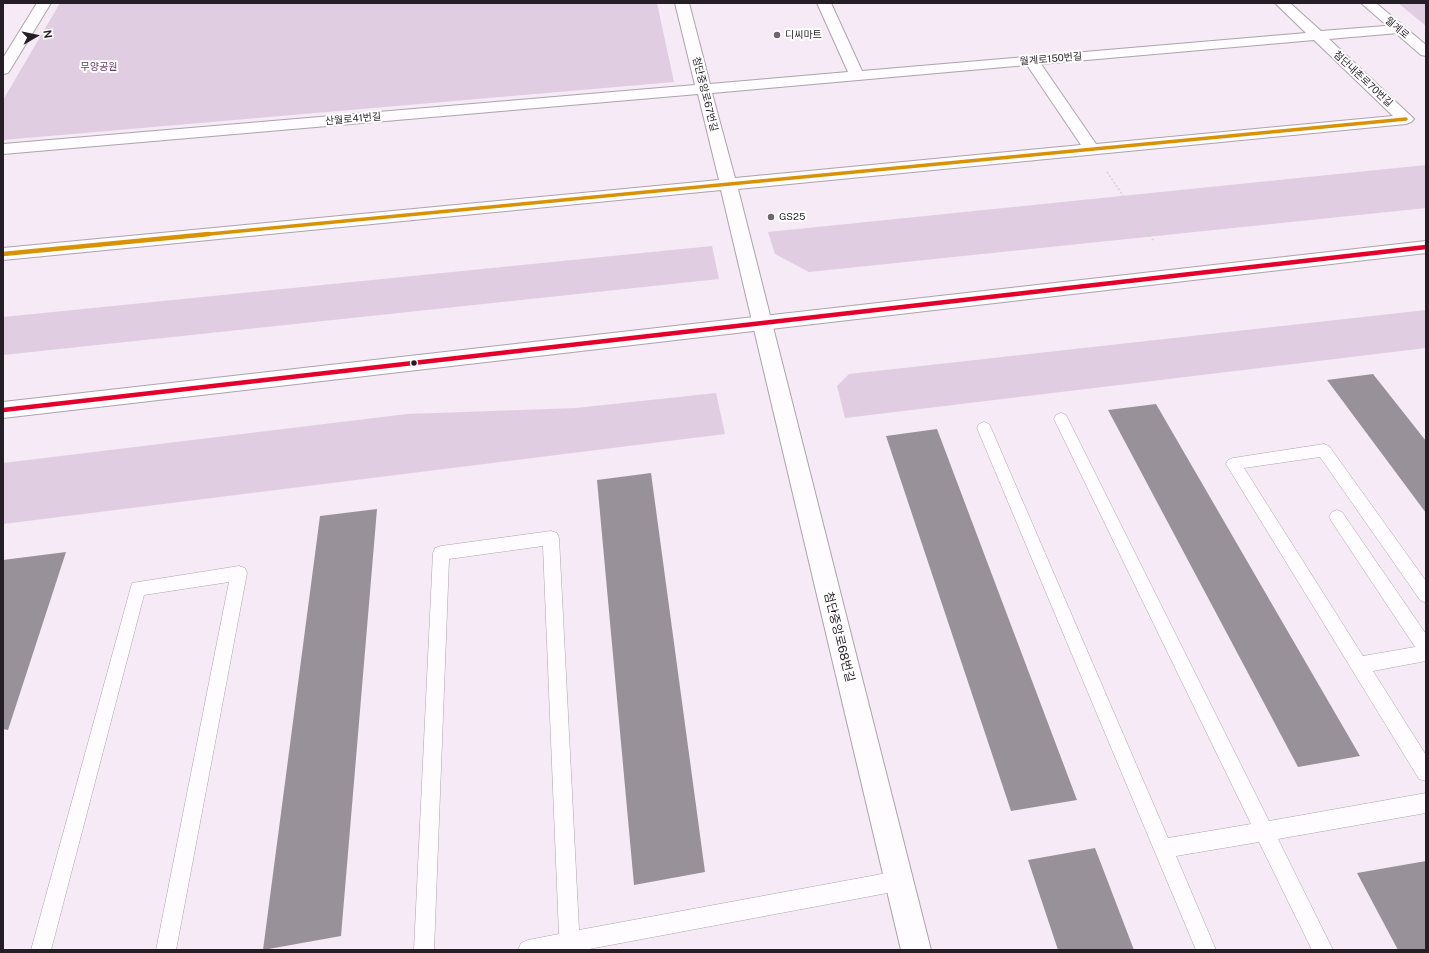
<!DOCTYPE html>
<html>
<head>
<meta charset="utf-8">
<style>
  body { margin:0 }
  #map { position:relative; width:1429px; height:953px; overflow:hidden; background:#f5eaf5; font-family:"Public Sans",sans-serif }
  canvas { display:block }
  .frame { position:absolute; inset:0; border:4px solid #261e26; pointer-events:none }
  .north { position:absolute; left:16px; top:16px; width:40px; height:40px; -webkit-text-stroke:3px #fff; paint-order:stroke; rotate:81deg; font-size:11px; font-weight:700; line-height:16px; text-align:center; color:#261e26 }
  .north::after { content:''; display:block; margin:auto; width:14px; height:18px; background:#261e26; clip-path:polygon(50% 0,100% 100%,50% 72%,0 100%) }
</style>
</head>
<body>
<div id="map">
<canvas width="1429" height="953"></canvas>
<div class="frame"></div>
<div class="north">N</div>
</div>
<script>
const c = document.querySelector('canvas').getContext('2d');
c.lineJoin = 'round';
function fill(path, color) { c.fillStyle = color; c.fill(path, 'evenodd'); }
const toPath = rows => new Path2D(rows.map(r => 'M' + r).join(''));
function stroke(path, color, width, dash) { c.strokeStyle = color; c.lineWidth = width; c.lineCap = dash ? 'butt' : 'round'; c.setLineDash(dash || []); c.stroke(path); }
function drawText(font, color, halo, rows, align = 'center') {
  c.font = font + ' "Public Sans","Noto Sans KR",sans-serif'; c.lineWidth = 4; c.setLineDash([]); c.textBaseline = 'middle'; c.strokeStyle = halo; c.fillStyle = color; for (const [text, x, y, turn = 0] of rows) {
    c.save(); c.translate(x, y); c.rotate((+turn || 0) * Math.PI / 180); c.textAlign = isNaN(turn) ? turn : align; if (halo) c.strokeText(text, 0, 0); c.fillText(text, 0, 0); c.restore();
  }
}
fill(toPath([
  [60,3,657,3,674,82,3,140,3,100],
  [1398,3,1426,3,1426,26],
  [1426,165,1426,208,809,272,775,254,768,232],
  [712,246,719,279,3,355,3,317],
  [1426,310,1426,348,845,418,837,386,849,374],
  [716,393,725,434,3,524,3,463,407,414,576,408]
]), '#e1cde1');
fill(toPath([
  [1373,374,1426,441,1426,513,1327,380],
  [1156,404,1360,756,1298,767,1108,410],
  [937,429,1077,800,1011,811,886,436],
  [651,473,705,872,634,885,597,480],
  [377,509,341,936,263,950,320,516],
  [66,552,8,730,3,729,3,560],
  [1095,848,1134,950,1058,950,1028,860],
  [1426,861,1426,950,1398,950,1357,873]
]), '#999199');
const service = toPath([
  [1061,413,1066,415,1269,821,1426,793,1426,813,1278,839,1333,950,1312,950,1259,842,1176,856,1216,950,1196,950,977,428,979,424,984,422,989,424,991,428,1168,838,1251,824,1054,419,1056,415,1061,413],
  [1324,444,1329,446,1426,581,1426,603,1420,600,1320,457,1244,468,1363,656,1415,647,1332,522,1329,517,1332,512,1337,510,1342,512,1426,634,1426,661,1373,671,1426,755,1426,781,1419,779,1226,464,1228,460,1233,458,1324,444],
  [551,531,557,533,559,538,579,930,898,871,905,874,908,881,905,888,898,891,584,950,518,950,521,943,528,940,559,934,543,546,449,559,434,950,414,950,433,553,435,548,441,546,551,531],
  [239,566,245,568,247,573,176,950,156,950,229,582,144,595,51,950,31,950,132,583,239,566]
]);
const minor = toPath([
  [37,3,51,3,10,70,8,73,3,74,3,58,37,3],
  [675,3,689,3,710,84,848,72,817,3,831,3,862,71,1306,33,1275,3,1290,3,1321,31,1398,25,1403,26,1405,29,1403,32,1398,33,1329,39,1411,116,1414,119,1411,122,1406,124,738,189,931,950,901,950,721,190,3,260,3,248,719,180,698,94,3,154,3,144,695,85,675,3],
  [1314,40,1393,116,1096,144,1041,64,1314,40],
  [1027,65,1081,145,735,178,712,93,1027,65]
]);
const tertiary = toPath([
  [1361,3,1376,3,1426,45,1426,56,1421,55,1361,3],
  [1426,241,1426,253,3,418,3,402,1426,241]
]);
stroke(service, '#aca4ac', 1);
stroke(minor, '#aca4ac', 2);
stroke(tertiary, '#aca4ac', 2);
stroke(toPath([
  [1107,172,1150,235]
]), '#d6d2d6', 1.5, [2, 2]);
stroke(toPath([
  [1149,234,1153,240]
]), '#d6d2d6', 2.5, [3, 3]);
fill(service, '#fefcfe');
fill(minor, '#fefcfe');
fill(tertiary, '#fefcfe');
stroke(toPath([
  [3,410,1426,247]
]), '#e4002b', 4.5);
stroke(toPath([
  [199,235,1406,119]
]), '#d89206', 3.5);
stroke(toPath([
  [3,254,209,234]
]), '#d89206', 4.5);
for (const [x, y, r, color] of [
  [777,35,4,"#6e656e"],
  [771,217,4,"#6e656e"],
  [414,363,3.5,"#261e26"]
]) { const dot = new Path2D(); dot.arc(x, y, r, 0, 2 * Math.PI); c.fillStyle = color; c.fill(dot); stroke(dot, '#fff', 1.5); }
drawText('10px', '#261e26', '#fff', [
  ["월계로",1397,28,40],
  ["월계로150번길",1051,59,-5],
  ["첨단내촌로70번길",1363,79,43],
  ["첨단중앙로67번길",705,94,76],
  ["산월로41번길",353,119,-5]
]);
drawText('10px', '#261e26', '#fff', [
  ["디씨마트",785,35],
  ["GS25",779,217]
], 'left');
drawText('10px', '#6a396b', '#fff', [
  ["무양공원",99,67]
]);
drawText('12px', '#261e26', '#fff', [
  ["첨단중앙로68번길",839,637,76]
]);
</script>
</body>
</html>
